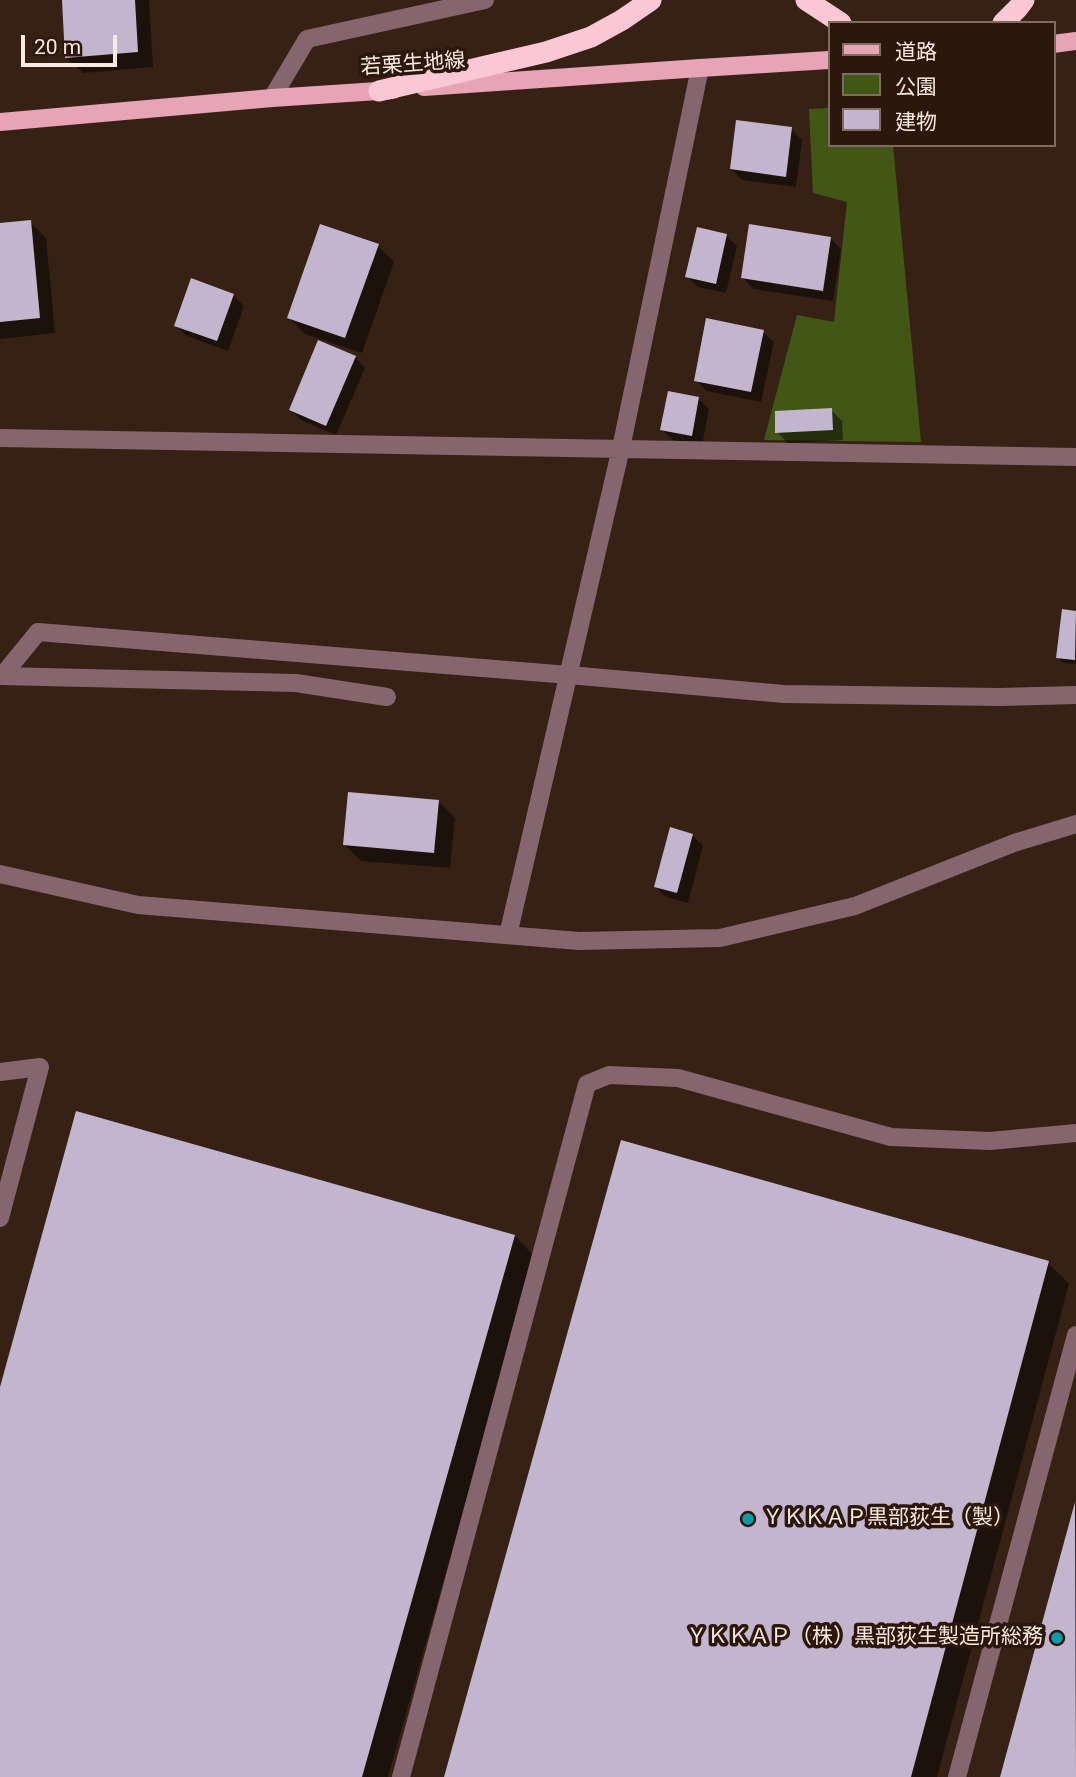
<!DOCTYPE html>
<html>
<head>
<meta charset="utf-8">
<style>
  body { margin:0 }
  #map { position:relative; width:1076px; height:1777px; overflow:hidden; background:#372115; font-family:Roboto,"Noto Sans JP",sans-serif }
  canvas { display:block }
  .legend { position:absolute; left:828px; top:21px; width:228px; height:126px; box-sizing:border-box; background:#2c170c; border:2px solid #7e6b61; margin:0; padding:9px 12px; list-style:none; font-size:21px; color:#f8e9e1 }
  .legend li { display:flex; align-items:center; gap:14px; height:35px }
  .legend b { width:35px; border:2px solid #7e6b61 }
  .scale { position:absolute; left:21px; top:35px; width:96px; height:32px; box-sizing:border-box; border:4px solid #f8e9e1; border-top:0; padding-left:9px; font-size:21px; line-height:24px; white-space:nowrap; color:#f8e9e1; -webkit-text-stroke:5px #2c170c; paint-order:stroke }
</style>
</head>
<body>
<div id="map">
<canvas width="1076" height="1777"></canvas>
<ul class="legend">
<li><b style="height:9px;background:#e6a4b6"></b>道路</li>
<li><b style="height:19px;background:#425715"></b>公園</li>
<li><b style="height:19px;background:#c4b5cf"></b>建物</li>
</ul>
<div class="scale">20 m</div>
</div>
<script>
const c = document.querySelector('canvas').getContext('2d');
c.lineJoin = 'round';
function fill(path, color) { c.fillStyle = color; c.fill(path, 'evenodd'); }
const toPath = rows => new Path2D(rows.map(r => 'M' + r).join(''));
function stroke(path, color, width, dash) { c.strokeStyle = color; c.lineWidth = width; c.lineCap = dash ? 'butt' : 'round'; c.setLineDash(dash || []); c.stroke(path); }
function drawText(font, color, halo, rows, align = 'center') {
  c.font = font + ' Roboto,"Noto Sans JP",sans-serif'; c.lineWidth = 7; c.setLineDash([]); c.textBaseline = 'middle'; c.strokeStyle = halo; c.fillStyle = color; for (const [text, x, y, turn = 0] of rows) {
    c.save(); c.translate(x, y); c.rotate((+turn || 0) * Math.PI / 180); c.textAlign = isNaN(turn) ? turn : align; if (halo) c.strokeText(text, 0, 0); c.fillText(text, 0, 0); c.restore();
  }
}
fill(toPath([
  [829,108,829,145,893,145,921,442,764,440,797,315,834,322,847,202,813,193,809,109]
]), '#425715');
fill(toPath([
  [63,0,149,0,153,67,83,73,66,57],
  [791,129,802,140,796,187,742,180,731,169],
  [30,222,46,238,55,333,0,339,0,225],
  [726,236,737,246,726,293,698,287,687,276],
  [830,238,841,249,833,301,753,289,743,278],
  [378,246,394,262,362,353,305,334,289,318],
  [233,295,244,306,228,351,187,336,176,326],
  [763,332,774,342,761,402,706,391,696,380],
  [355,357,365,368,336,435,301,420,291,410],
  [698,398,709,409,702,446,673,440,662,430],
  [831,410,842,421,843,440,788,443,777,432],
  [1063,611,1076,613,1076,664,1063,663,1058,658],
  [439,802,455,818,450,868,361,861,345,845],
  [692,835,703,846,688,903,666,897,655,886],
  [515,1236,535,1257,388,1777,0,1777,0,1394],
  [1048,1263,1069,1284,937,1777,446,1777],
  [1076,1505,1076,1777,1002,1777]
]), '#0007');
fill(toPath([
  [62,0,135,0,138,52,65,58],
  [736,120,792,127,786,177,730,169],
  [31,220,40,318,0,322,0,223],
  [320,224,379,244,345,338,287,318],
  [749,224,831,237,823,291,741,278],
  [697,227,727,234,716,284,685,277],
  [191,278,234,294,217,341,174,326],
  [706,318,764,330,751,392,694,381],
  [318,340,356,356,326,426,289,410],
  [668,391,699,397,692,436,660,430],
  [832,408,833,430,775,433,775,411],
  [1062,609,1076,611,1075,660,1056,658],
  [348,792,439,800,434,853,343,845],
  [670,827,693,834,677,893,654,887],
  [76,1111,515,1235,362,1777,0,1777,0,1387],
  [621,1140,1049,1261,911,1777,444,1777],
  [1075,1502,1076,1777,1000,1777]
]), '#c4b5cf');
stroke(toPath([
  [272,98,307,39,485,0],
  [0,438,1076,457],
  [387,697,296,683,2,676,38,632,569,675,784,694,1000,697,1076,695],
  [0,874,138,905,579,941,720,938,855,906,1014,843,1076,824],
  [508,935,621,448,700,68],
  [0,1072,40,1067,0,1218],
  [401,1777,587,1084,609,1075,678,1078,891,1137,990,1141,1076,1133],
  [957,1777,1076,1335]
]), '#86666e', 18);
stroke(toPath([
  [1053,44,1076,41],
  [424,87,700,68,829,60],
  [0,122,272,98,393,90]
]), '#e6a4b6', 18);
stroke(toPath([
  [806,0,841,23],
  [1003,23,1018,8,1024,0],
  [379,91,546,52,591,37,622,20,651,0]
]), '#f9c8d4', 21);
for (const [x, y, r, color] of [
  [748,1519,7,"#0f9aa8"],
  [1057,1638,7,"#0f9aa8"]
]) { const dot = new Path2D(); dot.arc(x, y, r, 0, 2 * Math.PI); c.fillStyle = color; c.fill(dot); stroke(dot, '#2c170c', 2.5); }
drawText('21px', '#f8e9e1', '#2c170c', [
  ["若栗生地線",413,65,-4]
]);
drawText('21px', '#f8e9e1', '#2c170c', [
  ["ＹＫＫＡＰ黒部荻生（製）",762,1519],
  ["ＹＫＫＡＰ（株）黒部荻生製造所総務",1043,1638,"right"]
], 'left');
</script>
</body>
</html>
